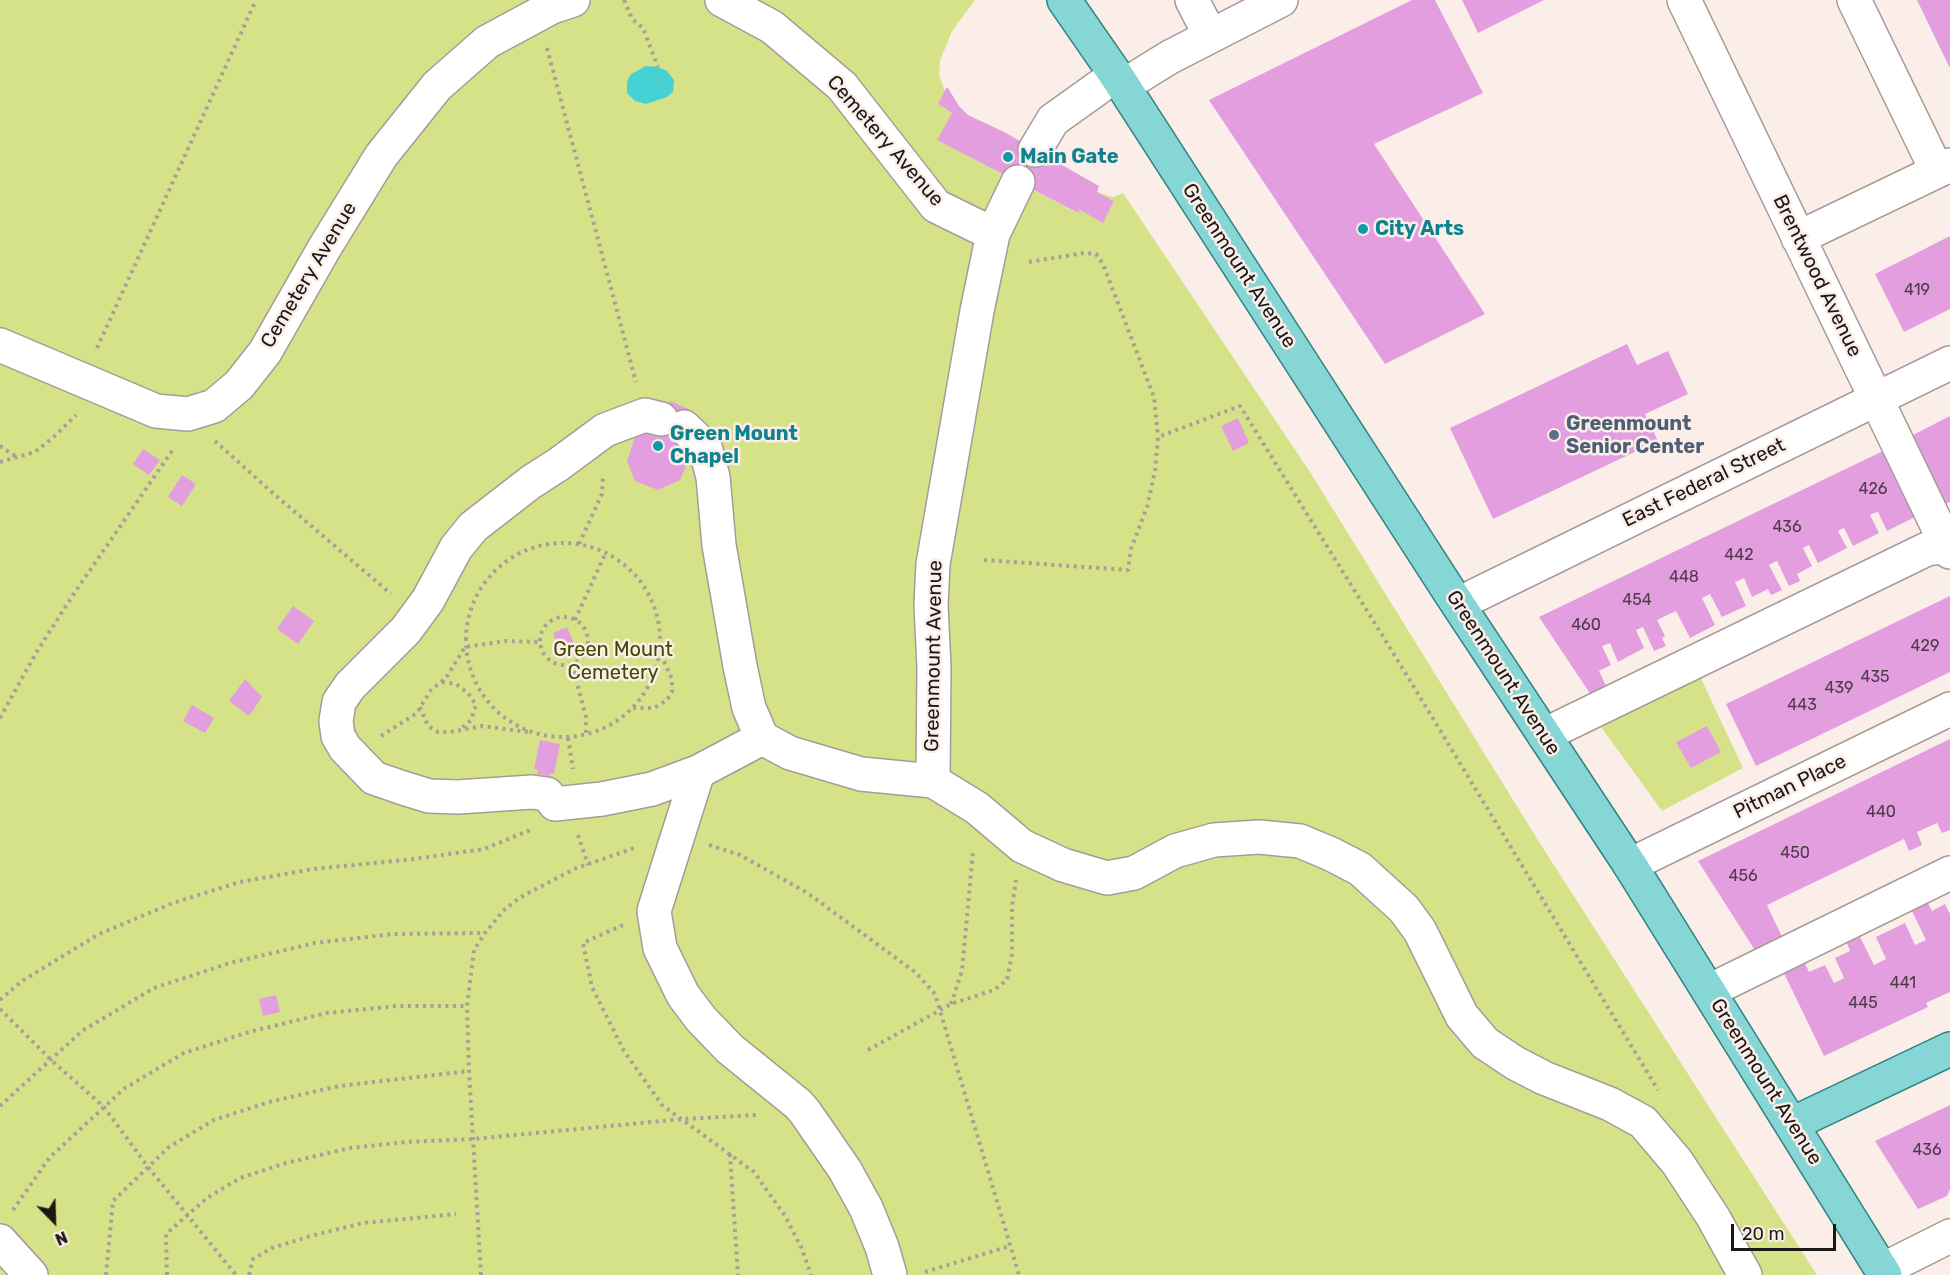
<!DOCTYPE html>
<html>
<head>
<meta charset="utf-8">
<style>
  body { margin:0 }
  #map { position:relative; width:1950px; height:1275px; overflow:hidden; background:#fbeee9; font-family:Rubik,sans-serif }
  canvas { display:block }
  .north { position:absolute; left:24px; top:1191px; width:60px; height:60px; -webkit-text-stroke:4px #fbeee9; paint-order:stroke; rotate:157deg; font-size:16px; font-weight:700; line-height:24px; text-align:center; color:#1c1816 }
  .north::after { content:''; display:block; margin:auto; width:21px; height:27px; background:#1c1816; clip-path:polygon(50% 0,100% 100%,50% 72%,0 100%) }
  .scale { position:absolute; left:1731px; top:1224px; width:105px; height:27px; box-sizing:border-box; border:3px solid #1c1816; border-top:0; padding-left:8px; font-size:18px; line-height:21px; white-space:nowrap; color:#1c1816; -webkit-text-stroke:4px #fbeee9; paint-order:stroke }
</style>
</head>
<body>
<div id="map">
<canvas width="1950" height="1275"></canvas>
<div class="north">N</div>
<div class="scale">20 m</div>
</div>
<script>
const c = document.querySelector('canvas').getContext('2d');
c.lineJoin = 'round';
function fill(path, color) { c.fillStyle = color; c.fill(path, 'evenodd'); }
const toPath = rows => new Path2D(rows.map(r => 'M' + r).join(''));
function stroke(path, color, width, dash) { c.strokeStyle = color; c.lineWidth = width; c.lineCap = dash ? 'butt' : 'round'; c.setLineDash(dash || []); c.stroke(path); }
function drawText(font, color, halo, rows, align = 'center') {
  c.font = font + ' Rubik,sans-serif'; c.lineWidth = 5; c.setLineDash([]); c.textBaseline = 'middle'; c.strokeStyle = halo; c.fillStyle = color; for (const [text, x, y, turn = 0] of rows) {
    c.save(); c.translate(x, y); c.rotate((+turn || 0) * Math.PI / 180); c.textAlign = isNaN(turn) ? turn : align; if (halo) c.strokeText(text, 0, 0); c.fillText(text, 0, 0); c.restore();
  }
}
fill(toPath([
  [0,0,975,0,952,31,940,61,939,75,945,91,938,104,952,113,938,140,1077,213,1080,210,1103,222,1114,201,1097,192,1113,197,1123,193,1310,472,1541,845,1817,1275,0,1275],
  [1697,670,1743,768,1662,811,1596,720]
]), '#d5e288');
fill(toPath([
  [646,66,658,67,667,71,674,80,673,92,667,97,646,104,635,101,627,93,627,82,631,74]
]), '#46d2d5');
fill(toPath([
  [1412,0,1435,0,1483,93,1374,144,1485,314,1385,364,1209,100],
  [1462,0,1544,0,1478,33],
  [1917,0,1950,0,1950,68,1942,52],
  [946,88,948,88,959,106,968,115,1004,132,1099,186,1097,192,1114,201,1103,223,1080,210,1078,213,937,140,952,113,938,104],
  [1950,236,1950,309,1904,332,1875,274],
  [1627,344,1637,365,1668,351,1688,394,1645,414,1658,441,1493,519,1450,428],
  [670,401,693,411,680,436,690,456,680,480,658,490,635,481,627,461,635,437,657,427],
  [1950,416,1950,502,1945,504,1911,436],
  [1238,418,1249,443,1233,451,1221,426],
  [143,449,160,460,149,475,133,464],
  [1885,450,1917,516,1887,531,1878,512,1874,513,1870,515,1879,533,1853,546,1844,528,1841,529,1838,531,1847,548,1818,563,1809,545,1803,548,1812,566,1797,574,1800,581,1789,586,1777,561,1769,565,1782,590,1771,595,1768,589,1752,597,1744,578,1740,580,1735,582,1746,606,1722,617,1710,594,1702,598,1715,625,1690,638,1676,611,1657,620,1665,636,1662,638,1666,646,1654,651,1643,627,1636,630,1644,648,1618,662,1610,643,1602,646,1611,665,1599,671,1607,688,1591,695,1539,617],
  [182,475,196,484,182,506,168,497],
  [1950,596,1950,672,1756,766,1726,704],
  [293,606,314,621,298,644,277,629],
  [567,627,575,646,560,652,553,633],
  [245,679,262,697,249,716,229,701],
  [192,705,214,718,205,733,183,721],
  [1707,726,1721,752,1691,768,1676,742],
  [1950,739,1950,830,1942,833,1937,823,1917,832,1922,845,1909,851,1904,839,1767,905,1783,939,1756,952,1698,861],
  [540,740,560,744,554,774,550,773,550,776,537,774,538,770,534,769],
  [1928,903,1932,911,1945,904,1950,914,1950,992,1926,1003,1928,1007,1824,1056,1781,967,1802,957,1809,972,1825,965,1834,983,1844,978,1835,958,1850,951,1847,943,1860,937,1874,965,1886,959,1876,937,1905,923,1915,945,1926,940,1912,911],
  [276,995,280,1012,263,1016,259,999],
  [1950,1105,1950,1189,1947,1196,1918,1209,1875,1141]
]), '#e29edf');
const minor = toPath([
  [722,0,772,27,842,86,936,206,993,234],
  [1192,0,1210,35],
  [1684,0,1950,552],
  [1854,0,1937,171],
  [1123,86,1170,57,1281,0],
  [1035,150,1053,120,1116,75],
  [1798,238,1950,165],
  [0,345,156,411,188,414,214,406,239,385,265,352,325,247,381,156,437,86,487,42,552,7,573,0],
  [661,419,645,415,605,430,559,464,531,482,473,527,456,548,428,600,406,630,350,686,339,702,336,721,338,736,345,748,374,778,403,788,429,796,458,797,532,792,547,794,555,804,602,799,652,789,698,772,762,738],
  [684,427,705,447,713,477,719,545,740,666,749,708,762,738,790,753,861,774,933,781,977,808,1022,846,1063,865,1107,878,1134,873,1175,851,1214,840,1259,837,1300,841,1331,854,1360,869,1404,909,1420,931,1462,1016,1485,1043,1515,1063,1544,1078,1610,1104,1643,1122,1677,1162,1713,1217,1745,1275],
  [1458,604,1950,363],
  [1544,735,1927,549,1950,546],
  [698,772,654,911,660,948,683,995,701,1019,730,1049,798,1104,805,1112,845,1170,866,1208,882,1247,890,1275],
  [933,781,934,667,931,605,933,564,977,311,993,234,1018,182],
  [1630,865,1950,709],
  [1709,991,1950,873],
  [0,1241,31,1275],
  [1882,1270,1950,1236]
]);
const major = toPath([
  [1064,0,1116,75,1449,591,1630,865,1885,1275],
  [1792,1124,1950,1049]
]);
stroke(minor, '#a79b97', 36);
stroke(major, '#2e8281', 36);
stroke(toPath([
  [624,0,632,19,643,28,658,67],
  [547,48,636,382],
  [1029,262,1084,253,1096,254,1103,264,1154,397,1158,437],
  [97,348,256,0],
  [215,441,275,495,391,594],
  [0,446,18,458],
  [0,462,35,452,56,435,76,415],
  '466 640a97 97 0 1 1 194 0a97 97 0 1 1-194 0Z',
  [579,544,602,494,603,475],
  [984,560,1128,570,1131,549,1147,507,1155,471,1158,437,1240,406,1392,651,1658,1090],
  '540 641a24 24 0 1 1 48 0a24 24 0 1 1-48 0Z',
  [575,620,606,552],
  [572,664,586,717,586,734],
  [442,682,456,684,468,693,476,705,471,720,460,730],
  [420,707,428,726,438,732,450,732,482,726,528,732],
  [633,708,654,708,667,700,672,692,672,679,661,655],
  [0,718,36,653,73,595,174,448],
  [381,736,417,713,431,690,446,678,465,647,506,641,540,642],
  [568,738,573,769],
  [578,835,588,865],
  [709,845,740,855,806,892,915,972,935,994,1019,1275],
  [623,925,583,943,592,987,624,1051,662,1105,754,1172,785,1216,802,1249,811,1275],
  [0,1000,22,981,99,934,173,903,240,882,313,869,414,859,484,849,528,831,532,827],
  [951,1004,962,971,973,851],
  [0,1009,51,1060,104,1107,148,1167,236,1275],
  [868,1050,951,1004,994,990,1007,980,1012,954,1012,907,1016,880],
  [0,1106,82,1031,154,988,230,963,315,943,393,934,484,933],
  [730,1154,738,1275],
  [13,1210,50,1157,125,1088,184,1053,249,1032,327,1013,397,1006,467,1006],
  [925,1272,1010,1246],
  [106,1275,113,1201,169,1147,214,1120,269,1102,339,1086,469,1071],
  [167,1275,166,1234,207,1198,240,1178,286,1163,350,1148,406,1142,473,1139,683,1119,756,1115],
  [249,1275,253,1259,272,1248,307,1237,363,1223,456,1214],
  [481,1275,469,1071,467,1006,474,950,485,933,504,910,519,898,574,869,637,847]
]), '#a89f9b', 4, [3, 4.5]);
stroke(minor, '#fff', 33);
stroke(major, '#87d6d6', 33);
for (const [x, y, r, color] of [
  [1008,157,6,"#0f9aa8"],
  [1363,229,6,"#0f9aa8"],
  [1554,435,6,"#5c6f8a"],
  [658,446,6,"#0f9aa8"]
]) { const dot = new Path2D(); dot.arc(x, y, r, 0, 2 * Math.PI); c.fillStyle = color; c.fill(dot); stroke(dot, '#fbeee9', 2); }
drawText('16px', '#4e3a48', null, [
  ["419",1917,290],
  ["426",1873,489],
  ["436",1787,527],
  ["442",1739,555],
  ["448",1684,577],
  ["454",1637,600],
  ["460",1586,625],
  ["429",1925,646],
  ["435",1875,677],
  ["439",1839,688],
  ["443",1802,705],
  ["440",1881,812],
  ["450",1795,853],
  ["456",1743,876],
  ["441",1903,983],
  ["445",1863,1003],
  ["436",1927,1150]
]);
drawText('20px', '#1c1816', '#fbeee9', [
  ["Cemetery Avenue",885,141,49],
  ["Greenmount Avenue",1239,266,57],
  ["Cemetery Avenue",309,275,-59],
  ["Brentwood Avenue",1817,276,64],
  ["East Federal Street",1704,483,-26],
  ["Greenmount Avenue",934,656,-89],
  ["Greenmount Avenue",1503,673,57],
  ["Pitman Place",1790,787,-26],
  ["Greenmount Avenue",1766,1082,58]
]);
drawText('bold 20px', '#0d838f', '#fbeee9', [
  ["Main Gate",1020,157],
  ["City Arts",1375,229],
  ["Green Mount",670,434],
  ["Chapel",670,457]
], 'left');
drawText('bold 20px', '#4e5e75', '#fbeee9', [
  ["Greenmount",1566,424],
  ["Senior Center",1566,447]
], 'left');
drawText('20px', '#414800', '#fbeee9', [
  ["Green Mount",613,650],
  ["Cemetery",613,673]
]);
</script>
</body>
</html>
